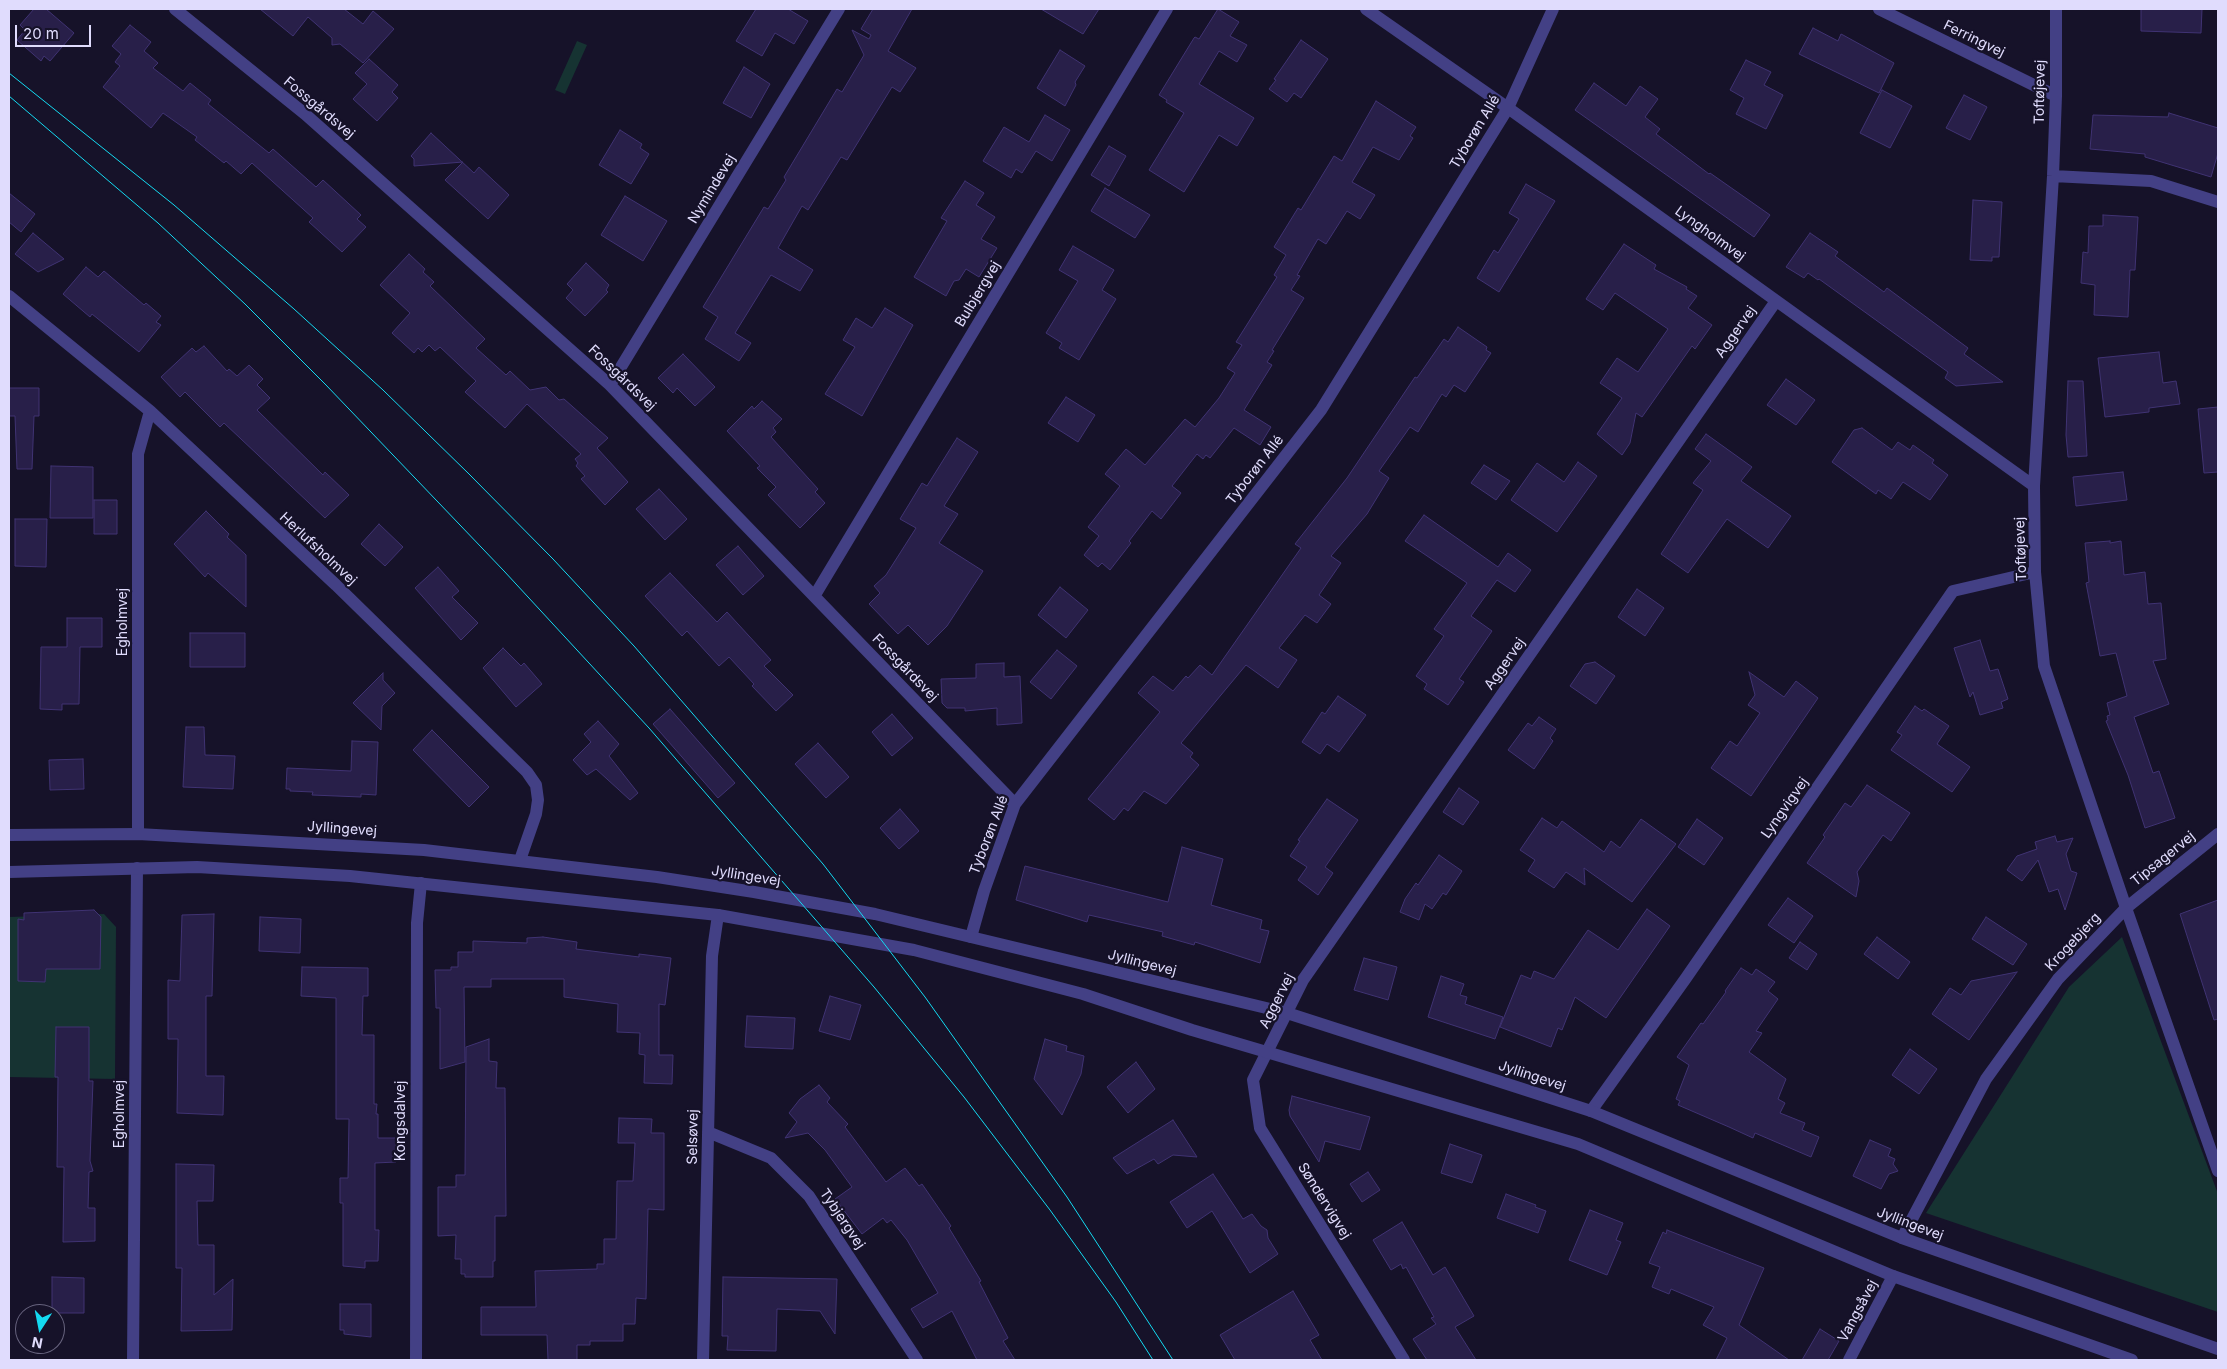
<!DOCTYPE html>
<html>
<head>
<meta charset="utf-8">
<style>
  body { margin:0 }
  #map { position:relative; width:2227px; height:1369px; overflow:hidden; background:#161229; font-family:Inter,sans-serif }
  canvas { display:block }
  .frame { position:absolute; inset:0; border:10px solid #e0dcfd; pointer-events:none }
  .north { position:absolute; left:15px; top:1304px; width:50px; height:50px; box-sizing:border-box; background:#161229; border:1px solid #67637e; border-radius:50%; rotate:191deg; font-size:14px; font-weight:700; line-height:20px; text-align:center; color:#e0dcfd }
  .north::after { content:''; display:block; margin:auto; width:18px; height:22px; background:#14daf1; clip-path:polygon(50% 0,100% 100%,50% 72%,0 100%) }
  .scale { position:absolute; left:15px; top:25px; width:76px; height:22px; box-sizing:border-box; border:2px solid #e0dcfd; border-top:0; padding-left:6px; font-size:15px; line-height:18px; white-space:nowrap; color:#e0dcfd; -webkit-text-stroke:4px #161229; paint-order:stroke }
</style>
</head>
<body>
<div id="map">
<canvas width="2227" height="1369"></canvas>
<div class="frame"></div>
<div class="north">N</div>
<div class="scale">20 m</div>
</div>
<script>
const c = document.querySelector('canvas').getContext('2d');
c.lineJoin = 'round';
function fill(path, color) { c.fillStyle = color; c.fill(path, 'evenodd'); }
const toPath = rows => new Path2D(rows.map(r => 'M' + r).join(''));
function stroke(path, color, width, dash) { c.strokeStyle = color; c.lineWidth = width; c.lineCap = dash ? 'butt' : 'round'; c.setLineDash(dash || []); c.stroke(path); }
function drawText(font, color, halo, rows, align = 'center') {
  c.font = font + ' Inter,sans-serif'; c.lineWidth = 4.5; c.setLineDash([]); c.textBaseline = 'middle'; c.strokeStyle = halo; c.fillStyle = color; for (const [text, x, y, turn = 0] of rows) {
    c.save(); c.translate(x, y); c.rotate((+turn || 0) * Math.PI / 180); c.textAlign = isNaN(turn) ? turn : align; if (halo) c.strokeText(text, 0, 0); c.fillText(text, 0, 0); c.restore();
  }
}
fill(toPath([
  [577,41,587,45,565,94,555,90],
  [104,914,116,927,115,1079,9,1077,9,917],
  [2122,937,2218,1194,2218,1312,1926,1213,2069,987]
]), '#163332');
const building = toPath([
  [34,9,46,9,74,33,50,61,44,56,41,61,17,40,25,30,20,25,34,9],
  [260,9,344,9,363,24,373,11,394,29,363,63,340,44,332,45,332,38,308,17,293,36,260,9],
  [756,9,788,9,808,21,794,44,775,33,762,56,736,41,756,9],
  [873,9,912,9,888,51,916,68,900,92,892,87,847,160,841,157,808,210,802,206,778,248,813,270,800,291,771,275,769,278,735,333,751,343,739,361,705,339,718,317,703,307,764,207,768,209,786,180,784,177,837,89,842,92,864,55,852,30,869,39,871,35,861,29,873,9],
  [1041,9,1099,9,1083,34,1041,9],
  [1218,9,1239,22,1230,36,1247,45,1237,62,1219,51,1199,84,1254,118,1237,146,1219,135,1184,192,1149,170,1184,113,1166,102,1167,100,1159,95,1194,38,1195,37,1199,39,1218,9],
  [2141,9,2202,9,2201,33,2141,31,2141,9],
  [130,25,151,42,144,51,158,63,153,68,183,91,190,83,211,100,208,104,269,153,273,149,316,187,323,180,361,215,357,219,366,227,342,252,309,222,313,218,252,163,241,174,226,161,224,163,195,140,197,137,163,113,151,128,103,87,120,66,115,62,121,54,112,46,130,25],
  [1813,28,1838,41,1841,34,1843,35,1894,63,1879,93,1799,54,1813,28],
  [1301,40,1328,59,1301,98,1294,93,1287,102,1269,89,1276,80,1274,79,1301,40],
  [1060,50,1085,66,1075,82,1076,85,1065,106,1037,88,1060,50],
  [369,59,398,85,392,92,398,98,377,121,353,99,367,84,355,73,369,59],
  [1746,60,1771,72,1764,85,1783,95,1766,129,1736,114,1744,98,1730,90,1746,60],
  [744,67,770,84,751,118,723,103,744,67],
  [1594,83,1626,106,1640,86,1658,99,1645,117,1660,129,1656,134,1709,174,1710,173,1770,215,1754,237,1575,110,1594,83],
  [1882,90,1912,106,1890,148,1860,133,1882,90],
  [1964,95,1987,107,1970,140,1946,128,1964,95],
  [1376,101,1416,127,1410,136,1413,138,1399,160,1373,147,1352,182,1375,195,1360,219,1347,211,1326,244,1318,239,1297,275,1300,276,1291,290,1304,298,1272,350,1274,351,1267,362,1272,365,1244,410,1271,427,1260,445,1234,428,1210,458,1206,455,1203,459,1197,454,1172,486,1181,493,1161,519,1152,511,1129,541,1131,543,1110,570,1102,563,1098,567,1084,555,1099,536,1088,527,1120,486,1105,474,1126,449,1145,465,1185,419,1195,427,1219,398,1235,373,1227,368,1242,345,1236,342,1277,277,1274,275,1286,255,1274,247,1298,208,1301,210,1334,156,1342,161,1376,101],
  [2169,113,2218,128,2218,153,2211,177,2145,157,2145,154,2090,149,2093,115,2168,117,2169,113],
  [1045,115,1070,130,1052,161,1036,151,1022,173,1016,169,1011,178,983,161,1004,127,1029,142,1045,115],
  [620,130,642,144,640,148,649,154,631,184,599,165,620,130],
  [431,133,474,173,479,167,509,195,488,219,445,180,463,162,414,166,414,159,411,156,431,133],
  [1109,146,1126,156,1109,186,1091,175,1109,146],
  [965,181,984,193,976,205,995,217,981,239,997,248,979,277,966,269,959,280,954,281,946,296,914,277,947,221,941,218,965,181],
  [1526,184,1555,201,1499,292,1477,278,1494,250,1498,253,1519,219,1509,213,1526,184],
  [1105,188,1150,215,1135,238,1091,211,1105,188],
  [9,193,35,214,21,232,9,222,9,193],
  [625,196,667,221,643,261,601,235,625,196],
  [1973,200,2002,202,1999,257,1992,257,1992,261,1970,260,1973,200],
  [2103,215,2138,217,2135,270,2130,270,2128,317,2094,315,2095,285,2081,283,2083,252,2088,253,2089,226,2103,226,2103,215],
  [33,233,64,259,38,272,15,254,33,233],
  [1810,233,1838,252,1835,256,1884,292,1887,288,1968,348,1964,354,2003,382,1956,386,1945,378,1948,372,1819,279,1818,280,1808,273,1804,278,1786,267,1810,233],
  [1624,244,1656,265,1654,269,1687,287,1686,289,1697,296,1688,308,1712,325,1695,349,1692,346,1642,417,1636,413,1630,443,1622,455,1597,434,1622,398,1600,383,1617,358,1638,372,1668,329,1615,293,1603,310,1586,299,1624,244],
  [1073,246,1114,270,1102,290,1116,299,1079,360,1059,348,1062,343,1046,333,1078,281,1059,270,1073,246],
  [409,254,425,269,423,272,434,282,430,286,485,339,476,348,506,375,510,371,530,390,546,387,559,400,564,399,608,438,597,448,628,482,605,505,581,479,585,476,576,466,578,463,575,459,581,454,527,404,505,428,465,392,476,381,440,347,435,351,429,345,422,352,418,348,414,353,392,333,410,313,380,285,409,254],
  [586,263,609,285,606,290,608,292,585,316,566,298,573,290,567,284,586,263],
  [86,267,98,277,104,271,144,305,146,303,161,316,156,322,161,325,139,352,92,314,90,317,63,294,86,267],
  [885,308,913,325,862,416,825,394,855,347,843,340,856,318,872,328,885,308],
  [1458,327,1487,347,1486,350,1491,353,1465,392,1454,385,1446,397,1442,394,1418,432,1410,427,1379,471,1389,478,1367,514,1331,556,1341,563,1319,595,1331,604,1317,623,1305,615,1279,648,1297,660,1278,688,1246,665,1181,743,1193,753,1190,757,1199,765,1166,804,1144,791,1128,811,1124,808,1114,820,1088,799,1160,712,1138,693,1153,676,1173,691,1186,676,1188,678,1200,665,1212,675,1301,548,1295,544,1347,478,1415,377,1417,378,1444,339,1448,342,1458,327],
  [204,346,227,371,229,369,237,376,249,365,263,379,257,385,270,398,257,410,323,475,325,472,349,495,325,518,224,423,220,427,185,392,180,397,161,377,192,348,196,352,204,346],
  [2159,352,2163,383,2176,381,2180,404,2149,408,2149,412,2105,417,2098,358,2159,352],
  [683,354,715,387,695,406,677,388,673,393,658,378,683,354],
  [1786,379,1815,400,1796,425,1767,405,1786,379],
  [2068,381,2083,381,2087,456,2068,457,2066,435,2068,381],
  [9,388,39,388,39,416,34,416,32,469,17,469,15,416,9,416,9,388],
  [1066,397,1095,415,1078,442,1048,423,1066,397],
  [762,401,782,419,773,428,776,432,771,437,818,489,815,492,825,503,800,528,768,495,776,487,757,468,760,466,727,431,752,406,754,409,762,401],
  [2218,407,2218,472,2204,473,2198,409,2218,407],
  [1862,428,1892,450,1898,442,1910,450,1913,445,1934,460,1932,463,1948,475,1930,500,1903,482,1891,499,1878,490,1876,494,1832,462,1854,430,1862,428],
  [1706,434,1752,467,1741,481,1791,516,1768,548,1727,519,1688,573,1661,554,1703,490,1693,483,1711,461,1695,449,1706,434],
  [957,438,978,452,944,506,958,514,939,543,983,571,947,626,928,645,908,625,898,634,869,604,880,593,874,586,886,575,916,528,900,519,922,483,927,486,957,438],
  [1578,462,1597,476,1557,532,1511,500,1537,463,1564,482,1578,462],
  [1484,465,1510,481,1496,500,1471,483,1484,465],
  [51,466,93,467,93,518,50,518,51,466],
  [2123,472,2127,500,2076,506,2073,477,2123,472],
  [659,489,687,519,665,540,636,509,659,489],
  [94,500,117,500,117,534,94,534,94,500],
  [206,511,229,534,227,537,246,555,246,607,208,573,205,577,174,544,206,511],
  [1424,515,1498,567,1508,553,1531,570,1515,592,1497,580,1471,616,1492,631,1459,679,1464,682,1448,705,1424,689,1427,684,1416,676,1444,636,1434,629,1467,583,1405,541,1424,515],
  [15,519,47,519,46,567,15,566,15,519],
  [379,524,403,547,385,566,361,544,379,524],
  [2110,541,2110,543,2121,541,2124,575,2145,572,2148,604,2161,603,2166,659,2153,661,2169,704,2134,717,2153,773,2159,771,2175,818,2145,828,2128,775,2106,721,2108,720,2107,716,2110,715,2107,703,2127,696,2116,653,2100,656,2086,583,2089,582,2085,543,2110,541],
  [738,546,764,576,743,595,716,565,738,546],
  [438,567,459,591,452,597,478,623,461,640,415,588,438,567],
  [670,573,717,622,727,612,771,660,764,666,793,695,776,711,752,686,754,684,729,657,719,666,687,631,682,636,645,596,670,573],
  [1060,587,1088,610,1066,638,1038,615,1060,587],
  [1637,589,1664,608,1645,636,1618,617,1637,589],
  [67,618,102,618,102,647,80,647,79,704,62,704,62,710,40,709,41,647,67,647,67,618],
  [190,633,245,633,245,667,190,667,190,633],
  [1980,640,1990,671,1998,669,2008,699,2001,702,2003,708,1980,715,1973,692,1970,697,1954,648,1980,640],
  [503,648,521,666,524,663,542,684,516,707,483,668,503,648],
  [1057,650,1077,666,1051,699,1030,682,1057,650],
  [1595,662,1615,676,1596,704,1570,686,1585,664,1595,662],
  [1004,663,1004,677,1020,676,1022,723,997,725,997,708,965,711,965,708,947,708,942,703,941,679,976,678,976,664,1004,663],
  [1749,672,1784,697,1796,681,1818,698,1751,796,1711,768,1730,741,1737,746,1760,713,1748,705,1755,695,1749,672],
  [383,673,383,680,395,693,382,706,381,730,353,703,383,673],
  [1338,696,1366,715,1339,752,1327,744,1320,754,1302,742,1322,712,1325,714,1338,696],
  [1915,706,1922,711,1924,709,1949,726,1937,744,1970,767,1952,792,1891,750,1902,735,1897,732,1915,706],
  [670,709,735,783,718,798,653,724,670,709],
  [892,714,913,738,892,756,872,732,892,714],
  [1539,717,1556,729,1550,738,1553,741,1534,769,1508,750,1528,723,1532,726,1539,717],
  [598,721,619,744,609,756,638,793,630,800,596,769,587,775,573,760,591,742,584,734,598,721],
  [186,727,204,727,205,755,235,756,233,789,183,787,186,727],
  [432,730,489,787,469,807,413,750,432,730],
  [352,741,378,742,376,795,361,794,361,797,312,795,313,792,290,791,290,789,286,789,287,768,351,771,352,741],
  [818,743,849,777,826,798,795,764,818,743],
  [83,759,84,789,50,790,49,760,83,759],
  [1867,785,1910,813,1891,841,1883,835,1857,872,1859,881,1856,897,1807,863,1825,837,1823,835,1845,803,1851,807,1867,785],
  [1459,788,1479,802,1463,825,1443,812,1459,788],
  [1327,799,1358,820,1325,867,1333,873,1318,895,1298,880,1307,867,1290,856,1300,841,1298,840,1327,799],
  [900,809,919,831,899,849,880,828,900,809],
  [1542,818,1557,828,1562,821,1604,852,1611,841,1620,848,1641,819,1676,844,1632,902,1584,868,1585,885,1566,872,1554,888,1528,871,1535,860,1520,850,1542,818],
  [1697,819,1723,838,1704,865,1678,847,1697,819],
  [2055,836,2057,842,2073,838,2066,854,2071,871,2077,873,2065,910,2058,889,2049,892,2038,860,2022,881,2007,870,2017,856,2037,849,2035,842,2055,836],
  [1182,847,1223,859,1211,905,1262,920,1260,929,1269,931,1260,963,1195,942,1194,945,1162,936,1163,932,1089,915,1087,922,1016,900,1025,866,1168,902,1182,847],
  [1439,855,1462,871,1446,895,1443,893,1432,909,1425,904,1419,920,1400,912,1405,899,1416,883,1418,885,1439,855],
  [1788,898,1813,916,1794,943,1768,925,1788,898],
  [2218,900,2218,1019,2214,1020,2180,914,2218,900],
  [1647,909,1670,926,1606,1018,1575,997,1562,1030,1558,1028,1551,1047,1500,1027,1521,975,1531,979,1534,971,1554,979,1588,930,1618,950,1647,909],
  [94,910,101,917,100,969,46,969,45,982,18,981,18,919,24,920,24,913,94,910],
  [214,914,212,996,206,996,206,1076,224,1076,223,1115,177,1113,178,1043,178,1039,168,1039,168,980,180,981,182,915,214,914],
  [260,917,301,919,300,953,259,951,260,917],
  [1986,917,2027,944,2013,965,1972,939,1986,917],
  [543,937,577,942,576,949,639,957,639,954,671,958,665,1005,659,1004,659,1055,673,1055,672,1084,644,1083,645,1055,639,1054,640,1033,617,1032,618,1004,564,997,564,979,491,979,491,987,464,987,465,1062,440,1069,440,1008,436,1008,435,970,451,970,451,967,458,967,458,952,473,952,473,941,527,943,527,938,543,937],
  [1877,937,1910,962,1898,979,1864,954,1877,937],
  [1800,942,1817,954,1807,970,1789,958,1800,942],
  [1364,958,1397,967,1388,1000,1354,990,1364,958],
  [302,967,368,968,368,996,363,996,362,1035,374,1035,374,1104,377,1104,376,1114,378,1114,378,1138,396,1138,396,1162,375,1163,375,1230,379,1230,378,1261,365,1261,365,1268,343,1266,343,1203,340,1203,340,1178,348,1178,349,1119,336,1119,336,998,301,996,302,967],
  [1741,968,1752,975,1756,969,1775,982,1768,991,1778,999,1756,1031,1762,1033,1749,1052,1786,1079,1778,1099,1785,1103,1780,1113,1805,1123,1802,1130,1819,1137,1811,1157,1755,1133,1753,1138,1729,1127,1678,1105,1680,1101,1676,1099,1689,1065,1677,1057,1701,1023,1703,1024,1726,992,1725,991,1741,968],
  [2017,972,1969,1040,1932,1014,1950,988,1961,995,1971,981,2017,972],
  [1441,976,1464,984,1460,995,1467,997,1465,1004,1503,1017,1495,1039,1428,1017,1441,976],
  [830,996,861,1005,850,1040,819,1031,830,996],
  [747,1016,795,1018,793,1049,745,1047,747,1016],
  [56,1027,89,1027,89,1081,93,1081,90,1161,93,1171,89,1172,88,1208,95,1208,95,1241,63,1242,64,1167,57,1167,58,1077,55,1077,56,1027],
  [489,1039,489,1061,497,1062,496,1088,505,1088,506,1216,495,1216,495,1261,493,1261,493,1277,465,1277,465,1274,461,1274,461,1259,455,1259,456,1235,438,1236,438,1187,456,1187,456,1175,465,1175,466,1047,489,1039],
  [1045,1039,1067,1046,1066,1051,1084,1056,1081,1074,1062,1115,1034,1079,1045,1039],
  [1910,1049,1937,1069,1919,1094,1892,1075,1910,1049],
  [1136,1062,1155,1089,1128,1113,1107,1087,1136,1062],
  [819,1085,830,1098,827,1102,848,1124,845,1127,886,1182,905,1168,919,1186,922,1184,951,1226,949,1228,981,1281,979,1282,1008,1338,1003,1341,1015,1360,977,1360,952,1311,923,1328,911,1309,938,1293,907,1240,891,1220,887,1223,883,1218,862,1234,835,1199,852,1187,825,1150,808,1133,785,1138,797,1122,789,1113,800,1099,819,1085],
  [1292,1096,1370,1117,1360,1150,1325,1141,1319,1162,1290,1116,1289,1110,1292,1096],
  [619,1118,652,1119,651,1133,664,1133,664,1210,648,1209,646,1299,636,1298,635,1324,623,1324,623,1341,590,1341,590,1345,577,1345,577,1360,548,1360,547,1335,481,1335,481,1307,536,1307,535,1271,597,1269,597,1264,604,1264,604,1239,616,1239,617,1181,633,1181,635,1143,618,1143,619,1118],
  [1173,1120,1197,1157,1173,1155,1158,1164,1154,1159,1127,1174,1113,1158,1173,1120],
  [1870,1140,1891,1149,1888,1156,1895,1159,1893,1164,1898,1171,1889,1174,1881,1189,1853,1176,1870,1140],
  [1450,1144,1482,1155,1472,1183,1441,1173,1450,1144],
  [176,1164,214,1165,213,1201,197,1201,198,1245,214,1245,214,1295,233,1279,232,1330,181,1331,182,1268,176,1268,176,1164],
  [1368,1172,1380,1190,1362,1202,1350,1184,1368,1172],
  [1213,1174,1243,1219,1252,1214,1261,1226,1267,1230,1268,1238,1278,1254,1250,1273,1212,1211,1187,1228,1170,1202,1213,1174],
  [1506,1194,1536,1205,1535,1207,1546,1211,1538,1233,1497,1218,1506,1194],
  [1590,1210,1623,1223,1616,1240,1621,1242,1607,1275,1569,1260,1590,1210],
  [1402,1222,1433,1275,1445,1267,1474,1316,1455,1327,1476,1360,1427,1360,1413,1339,1436,1324,1431,1318,1434,1317,1406,1267,1403,1269,1401,1264,1391,1270,1373,1240,1402,1222],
  [1667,1230,1764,1268,1739,1325,1789,1360,1716,1360,1727,1338,1703,1325,1714,1307,1671,1289,1669,1294,1652,1287,1660,1267,1649,1263,1663,1232,1666,1234,1667,1230],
  [52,1277,84,1278,84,1313,52,1313,52,1277],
  [723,1277,837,1279,835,1334,820,1311,777,1309,776,1351,727,1350,728,1336,722,1336,723,1277],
  [1293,1291,1319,1335,1310,1340,1322,1360,1235,1360,1220,1335,1293,1291],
  [340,1304,371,1304,371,1337,344,1334,344,1330,340,1330,340,1304],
  [1820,1329,1839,1341,1828,1360,1802,1360,1820,1329]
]);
fill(building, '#281f49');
stroke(building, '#403373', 1);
stroke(toPath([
  [175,9,305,114,610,385,1015,804],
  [1366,9,1508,108,2034,486],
  [1879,9,2056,96],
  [2056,9,2056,96,2053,176,2034,486,2035,572,2044,666,2126,908,2218,834],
  [2053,176,2151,181,2218,202],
  [9,296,150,411,336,585,527,772,536,785,538,800,536,814,520,860],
  [610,385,839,9],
  [815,595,1167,9],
  [138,834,138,454,150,411],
  [971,937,984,891,1015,804,1321,410,1508,108,1553,9],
  [1591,1111,1686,978,1953,591,2035,572],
  [708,1132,771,1158,809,1196,917,1360],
  [1902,1238,1986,1079,2058,979,2126,908,2218,1171],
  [133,1360,137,868],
  [416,1360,417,923,421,883],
  [703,1360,712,956,718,915],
  [1404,1360,1260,1128,1253,1080,1303,980,1776,301],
  [1849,1360,1893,1276]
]), '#434085', 12);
stroke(toPath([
  [9,835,138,834,424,850,657,877,754,892,875,914,1287,1013,1591,1111,1902,1238,2218,1349],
  [9,872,197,867,350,876,718,915,914,950,1083,994,1192,1030,1578,1144,1893,1276,2132,1360]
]), '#434085', 12);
stroke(toPath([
  [9,73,174,205,294,309,383,390,469,474,553,559,634,646,823,864,925,997,1067,1197,1173,1360],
  [9,96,158,223,245,304,326,385,504,571,649,728,874,987,964,1097,1050,1210,1116,1302,1153,1360]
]), '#14daf1', 1);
drawText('14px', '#e0dcfd', '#161229', [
  ["Ferringvej",1974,39,26],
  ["Toftøjevej",2040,92,-89],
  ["Fossgårdsvej",319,108,40],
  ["Tyborøn Allé",1475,132,-59],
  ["Nymindevej",712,189,-59],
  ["Lyngholmvej",1710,234,36],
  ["Bulbjergvej",978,294,-59],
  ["Aggervej",1736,332,-55],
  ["Fossgårdsvej",622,378,44],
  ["Tyborøn Allé",1255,470,-52],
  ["Herlufsholmvej",318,549,43],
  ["Toftøjevej",2021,549,-92],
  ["Egholmvej",123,622,-90],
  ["Aggervej",1505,664,-55],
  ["Fossgårdsvej",905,668,46],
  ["Lyngvigvej",1785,808,-55],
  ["Jyllingevej",342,829,4],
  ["Tyborøn Allé",989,835,-69],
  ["Tipsagervej",2163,859,-39],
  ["Jyllingevej",746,876,9],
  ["Krogebjerg",2073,942,-47],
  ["Jyllingevej",1142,963,14],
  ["Aggervej",1277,1001,-63],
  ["Jyllingevej",1532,1076,18],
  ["Egholmvej",120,1114,-90],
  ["Kongsdalvej",401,1121,-90],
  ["Selsøvej",693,1137,-89],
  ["Søndervigvej",1324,1201,58],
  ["Tybjergvej",842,1219,56],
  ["Jyllingevej",1910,1224,21],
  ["Vangsåvej",1858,1311,-62]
]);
</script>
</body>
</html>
